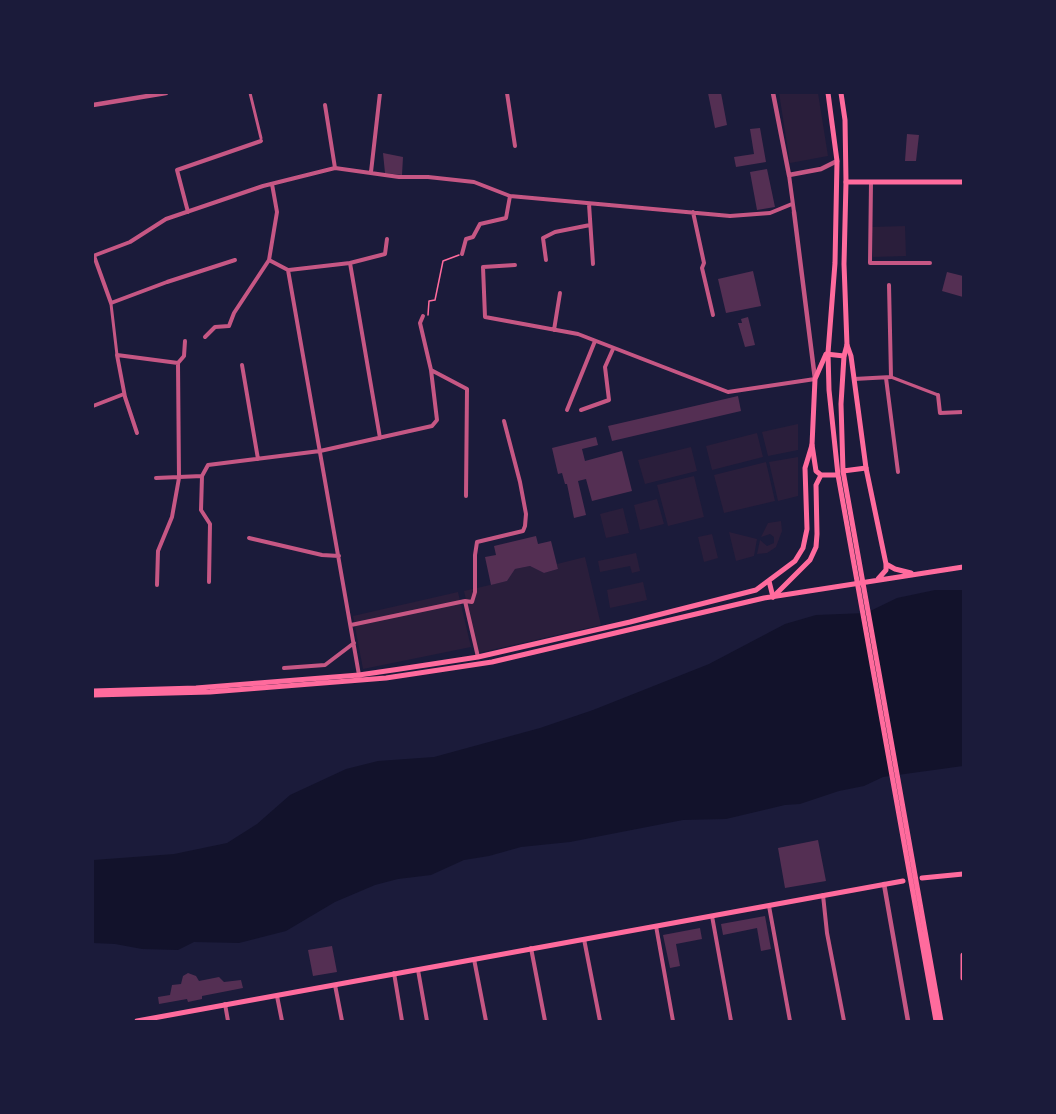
<!DOCTYPE html>
<html>
<head>
<meta charset="utf-8">
<style>
  body { margin:0 }
  #map { position:relative; width:1056px; height:1114px; overflow:hidden; background:#1b1b3a; font-family:Bitter,serif }
  canvas { display:block }
  .frame { position:absolute; inset:0; border:94px solid #1b1b3a; pointer-events:none }
</style>
</head>
<body>
<div id="map">
<canvas width="1056" height="1114"></canvas>
<div class="frame"></div>
</div>
<script>
const c = document.querySelector('canvas').getContext('2d');
c.lineJoin = 'round';
function fill(path, color) { c.fillStyle = color; c.fill(path, 'evenodd'); }
const toPath = rows => new Path2D(rows.map(r => 'M' + r).join(''));
function stroke(path, color, width, dash) { c.strokeStyle = color; c.lineWidth = width; c.lineCap = dash ? 'butt' : 'round'; c.setLineDash(dash || []); c.stroke(path); }
fill(toPath([
  [779,93,818,93,828,156,790,163],
  [905,226,906,256,873,257,872,227],
  [798,424,798,450,768,456,762,432],
  [757,433,763,457,712,470,706,446],
  [691,447,697,471,645,484,638,460],
  [798,457,798,496,778,501,769,462],
  [766,462,775,501,724,513,714,475],
  [694,476,704,517,668,526,657,485],
  [657,499,664,524,640,530,634,505],
  [623,508,629,533,606,538,600,514],
  [781,521,782,531,776,547,767,553,757,554,760,540,767,546,774,543,774,537,770,534,761,537,768,523],
  [729,532,757,539,754,556,736,561],
  [712,534,718,558,704,562,698,537],
  [636,553,640,571,632,573,630,566,600,572,598,561],
  [585,557,601,625,478,653,464,591,507,581,515,569,530,566,544,573,558,569,557,564],
  [643,582,647,600,610,608,607,590],
  [458,592,471,647,363,669,353,616]
]), '#2a1e3b');
fill(toPath([
  [935,590,963,590,963,766,883,777,864,786,839,791,800,804,785,805,726,819,683,820,570,842,521,847,489,856,464,860,431,875,398,879,375,885,335,902,286,931,239,943,194,942,178,950,142,949,115,944,93,943,93,860,174,854,227,843,257,824,290,795,346,769,378,761,434,757,540,728,593,710,709,664,785,624,816,615,866,613,897,598]
]), '#12122b');
fill(toPath([
  [708,93,721,93,727,125,715,128],
  [760,128,766,162,736,167,734,157,754,154,750,129],
  [907,134,919,135,916,161,905,161],
  [383,153,403,157,402,175,385,173],
  [767,169,775,207,757,210,750,172],
  [753,271,761,306,726,313,718,279],
  [947,272,963,276,963,297,942,291],
  [748,317,755,345,745,347,738,323,742,323,741,319],
  [738,396,741,411,612,441,608,426],
  [596,437,598,445,582,449,585,461,622,451,632,491,592,501,586,479,578,481,586,515,574,518,567,484,565,484,562,473,558,474,552,448],
  [536,536,538,544,551,541,558,569,544,573,530,566,515,569,507,581,491,585,485,557,496,555,494,546],
  [818,840,826,881,785,888,778,848],
  [765,916,771,949,761,951,757,928,723,935,721,924],
  [700,928,702,939,676,944,680,966,670,968,663,935],
  [332,946,337,972,313,976,308,950],
  [188,973,196,976,199,981,219,977,224,982,241,980,243,988,202,996,202,999,188,1002,187,999,159,1004,158,997,170,995,172,985,181,984,183,976]
]), '#542f53');
stroke(toPath([
  [428,315,429,301,435,300,443,261,459,255]
]), '#ff6b9d', 1.5);
stroke(toPath([
  [250,93,261,138],
  [111,304,117,355],
  [891,377,938,395]
]), '#c65784', 3);
stroke(toPath([
  [507,93,515,146],
  [325,105,335,168],
  [371,172,380,93],
  [789,175,794,212],
  [871,182,870,263,930,263],
  [272,184,277,212,269,260,288,270,359,675],
  [589,204,593,264],
  [188,212,177,170,261,141],
  [693,212,704,263,702,268,713,315],
  [462,254,466,239,473,237,480,224,506,218,510,196],
  [93,256,130,242,166,219,263,186,335,168,399,177,428,177,474,182,510,196,730,216,770,213,792,204],
  [94,256,111,303,167,282,235,260],
  [546,260,543,238,555,232,590,225],
  [515,265,483,267,485,317,578,334,728,392,815,379],
  [289,270,350,263],
  [554,330,560,293],
  [205,337,215,327,229,326,234,313,269,260],
  [178,363,184,356,185,341],
  [242,365,258,459],
  [431,370,467,389,466,496],
  [886,378,898,472],
  [854,379,891,377,889,285],
  [938,395,940,413,963,412],
  [93,406,124,394],
  [567,410,595,341],
  [581,410,609,400,605,367,613,349],
  [137,433,125,397,117,355,178,363,179,478,172,517,158,551,157,585],
  [380,438,350,263,385,254,387,239],
  [202,476,208,465,320,451,432,426,437,420,431,370,420,323,423,316],
  [156,478,202,476,201,510,210,524,209,582],
  [249,538,322,555,339,556],
  [465,601,478,657],
  [351,625,465,601,472,602,475,592,475,555,477,542,523,531,525,526,526,514,520,482,504,421],
  [284,668,325,665,354,643],
  [823,895,827,933,844,1021],
  [769,906,790,1021],
  [712,916,731,1021],
  [656,926,673,1021],
  [584,939,600,1021],
  [531,948,545,1021],
  [474,959,486,1021],
  [418,970,427,1021],
  [394,973,402,1021],
  [335,985,342,1021],
  [277,996,282,1021],
  [225,1004,228,1021]
]), '#c65784', 4);
stroke(toPath([
  [773,93,789,175,821,169,837,161],
  [93,105,166,93],
  [794,212,815,379],
  [884,884,908,1021]
]), '#c65784', 4.5);
stroke(toPath([
  [846,182,963,182],
  [847,345,851,356,866,468,886,564,886,570,878,579],
  [886,564,895,569,911,573],
  [769,581,773,597],
  [93,691,196,688,359,675,400,669,478,657,630,622,756,590,795,561,803,548,807,529,805,468,812,445,815,379,826,354,844,356],
  [93,695,210,692,386,678,492,662,764,598,963,567],
  [922,878,963,874],
  [963,955,963,978],
  [137,1021,903,881]
]), '#ff6b9d', 5);
stroke(toPath([
  [828,93,837,161,835,263,828,353,829,390,838,475,936,1021],
  [841,93,845,120,846,182,844,264,847,345,844,356,841,404,843,471,941,1021],
  [812,445,816,471,821,475,838,475],
  [843,471,866,468],
  [773,597,810,560,816,547,817,534,816,485,821,475]
]), '#ff6b9d', 5);
</script>
</body>
</html>
